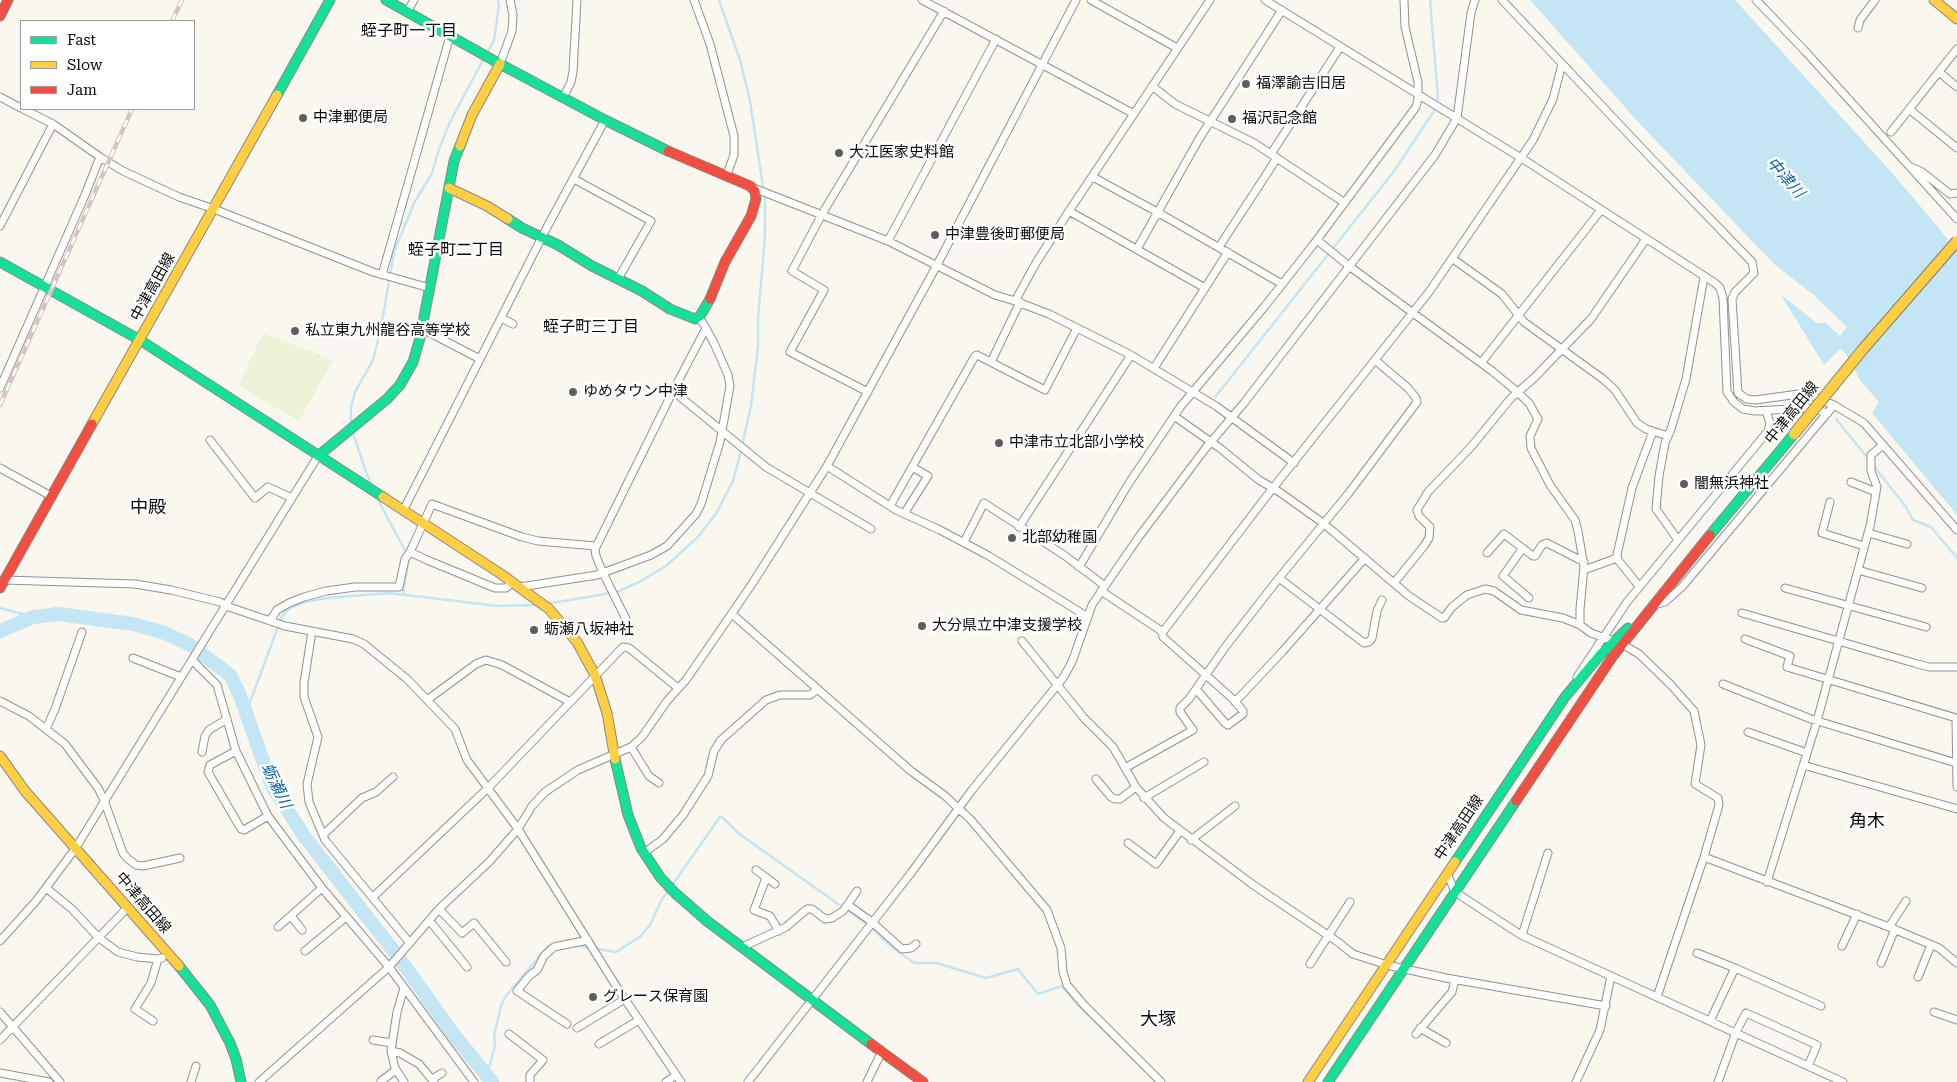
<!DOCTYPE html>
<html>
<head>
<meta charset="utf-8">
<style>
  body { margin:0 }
  #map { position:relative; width:1957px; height:1082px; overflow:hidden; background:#faf7ee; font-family:"Roboto Serif",serif }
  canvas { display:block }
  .legend { position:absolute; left:20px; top:20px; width:175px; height:90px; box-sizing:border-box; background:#fff; border:1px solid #9d9d9d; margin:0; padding:6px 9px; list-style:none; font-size:15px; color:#0b0b0b }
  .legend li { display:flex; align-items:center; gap:10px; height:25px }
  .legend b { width:25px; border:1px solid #9d9d9d }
</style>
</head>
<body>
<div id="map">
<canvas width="1957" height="1082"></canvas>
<ul class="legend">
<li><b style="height:6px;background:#16e098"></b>Fast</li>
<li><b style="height:6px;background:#ffcf43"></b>Slow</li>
<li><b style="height:6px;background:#f24e42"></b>Jam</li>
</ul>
</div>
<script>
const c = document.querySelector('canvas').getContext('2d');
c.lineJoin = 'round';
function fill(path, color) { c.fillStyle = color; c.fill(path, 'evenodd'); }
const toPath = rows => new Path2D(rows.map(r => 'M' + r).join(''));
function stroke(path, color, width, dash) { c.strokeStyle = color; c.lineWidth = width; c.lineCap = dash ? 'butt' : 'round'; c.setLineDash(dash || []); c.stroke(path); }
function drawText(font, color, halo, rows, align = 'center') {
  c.font = font + ' "Roboto Serif","Noto Sans JP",serif'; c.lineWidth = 5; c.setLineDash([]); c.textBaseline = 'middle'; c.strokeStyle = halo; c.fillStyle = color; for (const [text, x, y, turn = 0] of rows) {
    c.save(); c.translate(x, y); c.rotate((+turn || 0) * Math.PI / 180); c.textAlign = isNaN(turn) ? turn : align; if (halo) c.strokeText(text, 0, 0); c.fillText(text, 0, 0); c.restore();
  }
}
fill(toPath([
  [263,333,333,360,299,421,238,386]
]), '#edf3d7');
fill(toPath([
  [1530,0,1735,0,1893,174,1937,226,1957,251,1957,515,1872,413,1879,402,1860,380,1845,352,1840,349,1824,365,1781,295,1817,323,1826,323,1840,336,1847,327,1815,296,1774,264,1639,123]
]), '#c4e5f4');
stroke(toPath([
  [487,53,494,41,499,5,498,0],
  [1216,396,1395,170,1434,111,1438,98,1430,0],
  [1836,419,1870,461],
  [351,424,351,407,355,392,373,360,381,328,394,252,414,203,432,173,439,149,450,122,484,58],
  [352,430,366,472,372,486],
  [1873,465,1906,507,1913,520,1931,527,1957,558],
  [377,498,409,558,403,594],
  [546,604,617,592,639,582,666,566,698,537,717,512,733,481,737,467,751,406,758,347,758,319,765,237,765,199,750,101,740,60,719,0],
  [0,608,33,617],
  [246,713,282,616,290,608,305,602,327,598,389,593,498,606,538,605],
  [848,910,864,922],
  [872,928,888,944,914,963,936,963,986,978,1018,969,1038,994,1062,986,1076,1003,1145,1071],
  [574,945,616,952,641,936,650,925,661,901,720,817,722,817,738,833,841,906],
  [1151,1076,1156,1082],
  [488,1082,487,1075,495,1046,494,1036,501,1006,505,997,548,946,562,943]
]), '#c4e5f4', 2.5);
stroke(toPath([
  [0,631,33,617,58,614,133,624,165,633,190,645,230,675,239,693,272,786,304,836,400,959,451,1031,492,1082]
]), '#c4e5f4', 14);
const street = toPath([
  [694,0,710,44,734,136,734,155,726,177],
  [922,0,1134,114],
  [1091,0,1177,48],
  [1265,0,1526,161,1715,283,1720,288,1723,298,1727,392,1734,402,1743,409,1755,411,1808,408,1828,413],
  [1502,0,1651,158,1752,262,1754,273,1735,292,1732,299,1738,393,1747,399,1755,400,1799,394,1809,395,1834,405,1864,423,1957,530],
  [1756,0,1805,51,1957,219],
  [407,12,414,0],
  [1858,28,1860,20,1875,0],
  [500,64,512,31,513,15,510,0],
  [1939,72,1957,87],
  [1152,86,1175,104,1254,143,1345,203],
  [0,97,21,108],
  [563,98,571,82,573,72,577,0],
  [23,109,53,124,100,157,123,171,179,197,214,209,373,272,430,288],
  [1909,109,1957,148],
  [1891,132,1957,49],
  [1271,154,1340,47],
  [1911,167,1922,172,1950,194,1957,193],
  [1093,177,1159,213,1282,284],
  [574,179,651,221,618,279],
  [751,187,888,241,995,295,1015,301,1049,314,1131,355,1216,406,1294,463],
  [1069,211,1205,288],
  [0,226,53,124],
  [1317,240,1349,266,1492,371,1515,390,1529,403,1538,419,1530,436,1531,448,1550,485,1575,520,1578,531,1584,567,1580,609,1580,625,1591,633,1622,644,1639,654,1671,685,1694,711,1701,745,1695,784,1718,798,1719,805,1704,857,1657,997],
  [888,241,996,39],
  [1219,247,1277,158],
  [1137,249,1199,139,1282,10],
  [1453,259,1502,294,1524,322,1603,379,1615,390,1637,423,1646,429,1668,436],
  [382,275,450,36],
  [1015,301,1036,263,1069,211,1210,0],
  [501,318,513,324],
  [422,329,480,359],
  [991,362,1020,302],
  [1481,363,1601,210],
  [1154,368,1228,252],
  [0,388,85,195,100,157],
  [673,391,766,467,871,529],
  [868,392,790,352,824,290,792,271,822,214,944,11],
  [1174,416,1221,449,1259,480,1278,491,1323,523,1409,596,1442,618,1444,618,1452,607,1467,595,1485,589,1494,591,1521,610,1563,618,1580,625],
  [210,440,255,498,268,487,292,498],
  [827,466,896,510,940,530,989,556,1088,617],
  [0,468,51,496],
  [1851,482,1876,492],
  [1830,502,1822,533,1864,546],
  [890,506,975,356,977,355,1045,390,1077,328],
  [403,511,546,229,605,120],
  [904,514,928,476,912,467],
  [1019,527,1131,355],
  [1868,533,1907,544],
  [1678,540,1656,509,1659,476,1665,443,1671,429,1686,379,1704,277],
  [964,542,984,503,1064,555,1105,586],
  [1522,549,1503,576,1529,598],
  [410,552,427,560,495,588,506,588,512,582],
  [1487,553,1504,534,1533,556,1535,556,1542,545,1547,543,1584,562],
  [1079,567,1129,483,1181,406,1265,306,1313,245,1416,107,1418,99,1418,82,1405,27,1404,0],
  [1584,570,1617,558],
  [1858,570,1922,588],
  [1279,578,1364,643,1369,642,1372,638,1377,611,1382,600],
  [4,580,135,584,171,590,220,602,229,607,285,626,353,639,364,644,407,679,455,729,467,760,518,829,618,989,681,1082],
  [1394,583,1424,546,1429,538,1430,527,1419,516,1417,510,1428,492,1471,447,1511,398,1534,378,1591,319,1646,239],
  [1639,586,1618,560,1617,555,1632,488,1653,431],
  [520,587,597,575,651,555,667,546,696,514,701,504,720,442,730,386,728,375,714,343,703,323,698,318],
  [1785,588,1926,627],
  [1101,591,1163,632],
  [1653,605,1665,602,1682,587,1834,405],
  [1742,613,1914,663,1929,667,1957,667],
  [732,614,911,771,944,795,971,820,1047,910,1061,948,1063,972,1067,985,1084,1005,1161,1082],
  [626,619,603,573,596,556,595,549,673,391,706,328],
  [270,621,277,610,289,603,304,597,326,591,355,587,399,587,405,559,410,552,432,504,522,537,538,541,596,546],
  [312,631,304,683,304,697,318,737,307,784,309,802,325,840,409,942],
  [1745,639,1790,656,1787,667,1956,718,1957,787],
  [1022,641,1084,718,1113,747,1136,787,1164,818,1252,884,1338,942,1353,954,1387,965,1446,978,1606,1006],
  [133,658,181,677],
  [192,660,217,685,236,751,268,816,322,888,389,967,474,1082],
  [1577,677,1627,602,1768,431,1770,423,1766,411],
  [1723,684,1811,719,1956,763],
  [1196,689,1225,723,1228,725,1243,714,1243,711,1234,700,1163,637,1162,633,1269,493,1429,292,1533,140,1553,99,1562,64],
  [427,700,476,664,486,660,502,665,570,702],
  [0,701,29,716,65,744,98,788,104,800,123,853,127,858,136,865,143,866,180,858],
  [1235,702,1282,652,1365,558],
  [46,729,55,709,82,632],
  [1748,732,1807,753],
  [631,747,649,776,659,783],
  [236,751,210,765,208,772,241,829,244,830,268,816],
  [202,752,205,736,209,730,227,719],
  [1803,765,1957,809],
  [1125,768,1193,730,1180,712,1180,708,1189,699,1226,646,1279,578,1348,494,1417,402,1416,398,1408,388,1375,360],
  [1096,779,1111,797,1115,799,1120,799,1136,787],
  [1144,798,1204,762],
  [323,835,362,798,376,792,393,777],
  [1191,840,1235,806],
  [1128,843,1156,864,1180,831],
  [644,853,663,839,683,815,708,776,714,751,721,740,766,700,780,695,810,695,818,689],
  [1704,857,1889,927,1939,948,1957,963],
  [756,870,775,884],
  [1447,873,1455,892,1521,935,1843,1082],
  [766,878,754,910,770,916,779,931],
  [1767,882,1817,721,1870,526,1877,487,1871,471,1871,455,1883,445],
  [46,888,72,909,98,937,118,952,137,957,158,959],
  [373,897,488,788,623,647,629,648,678,688],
  [848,905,872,922,902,949,911,948,916,944],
  [439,909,462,933,474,923,506,962],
  [291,916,302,930],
  [429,920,467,967],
  [278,927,322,888],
  [1889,927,1906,901],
  [1522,935,1548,853],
  [0,941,36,901,75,849,318,456],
  [1842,946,1857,914],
  [742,947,786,927,807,909,812,909,825,919,832,918,843,911,857,891],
  [305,951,346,917],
  [1697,953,1735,968],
  [1881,963,1895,929],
  [1310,964,1350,902],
  [1918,977,1931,945],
  [0,1012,60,1082],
  [1934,1012,1957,1020],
  [153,1021,135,1009,151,983,158,959,162,958],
  [1710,1021,1735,968,1821,1006],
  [567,1024,517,991,529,976,537,970,544,956,554,947,588,940],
  [577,1028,625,999],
  [1420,1028,1446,1043],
  [509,1034,543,1060,530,1075,530,1082],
  [1416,1034,1452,992,1455,980],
  [0,1040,127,908],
  [373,1040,392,1043],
  [599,1044,639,1020],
  [391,1051,400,1053,419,1064,434,1082],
  [0,1073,49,1082],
  [432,1079,442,1073],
  [381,1081,396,1070],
  [191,1082,196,1066],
  [259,1082,389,967,439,909,490,861,518,829,532,806,545,792,578,770,631,747,642,737,667,701,686,680,752,584,827,466,937,265,1076,0],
  [404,1082,395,1068,391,1051,397,1012,404,988],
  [666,1082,676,1075],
  [748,1082,911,873,972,790,1063,678,1072,662,1092,605,1138,538,1205,449,1244,403,1435,155,1457,118,1471,13,1475,0],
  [867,1082,882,1051],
  [1576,1082,1600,1030,1611,976],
  [1718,1082,1736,1032,1746,1013,1817,1045,1808,1066]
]);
const fast = toPath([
  [386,0,500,64,605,120,668,151],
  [277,95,330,0],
  [508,219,522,228,558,245,592,266,642,291,670,309,695,319,700,316,710,299],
  [0,262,140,340,383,497],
  [318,456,387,399,400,385,413,362,420,338,454,161,460,146],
  [1710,535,1794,434],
  [615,759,628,815,641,848,660,877,675,893,707,921,871,1044],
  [1455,862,1565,697,1601,654,1628,628],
  [179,966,210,1005,230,1043,236,1059,241,1082],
  [1328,1082,1516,801]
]);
const slow = toPath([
  [1934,0,1957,19],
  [460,146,472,115,500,64],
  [449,188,487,206,508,219],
  [92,424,277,95],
  [383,497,501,574,549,609,577,642,595,675,607,713,615,759],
  [0,756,25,791,179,966],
  [1308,1082,1455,862]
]);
const jam = toPath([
  [0,16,8,0],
  [668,151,750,186,755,191,756,199,751,216,725,262,710,299],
  [0,588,92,424],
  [1516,801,1613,656,1710,535],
  [871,1044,923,1082]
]);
stroke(street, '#93918d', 9);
stroke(fast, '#898884', 11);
stroke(slow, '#898884', 11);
stroke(jam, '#898884', 11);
stroke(street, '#fefefc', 7);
stroke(fast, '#16e098', 9);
stroke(slow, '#ffcf43', 9);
stroke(jam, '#f24e42', 9);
const rail = toPath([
  [172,21,182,0],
  [0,405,132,109]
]);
stroke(rail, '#d7c3c4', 4.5);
stroke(rail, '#fff', 2.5, [8]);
const slowBridge = toPath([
  [1794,434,1864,348,1957,241]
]);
stroke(slowBridge, '#807f7a', 12, []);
stroke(slowBridge, '#ffcf43', 10);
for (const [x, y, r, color] of [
  [1246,84,5,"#5f5e5a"],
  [303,118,5,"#5f5e5a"],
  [1232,119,5,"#5f5e5a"],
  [839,153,5,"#5f5e5a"],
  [935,235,5,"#5f5e5a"],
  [295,331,5,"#5f5e5a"],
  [573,392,5,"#5f5e5a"],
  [999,443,5,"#5f5e5a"],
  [1684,484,5,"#5f5e5a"],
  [1012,538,5,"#5f5e5a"],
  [922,626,5,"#5f5e5a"],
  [534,630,5,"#5f5e5a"],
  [593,997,5,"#5f5e5a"]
]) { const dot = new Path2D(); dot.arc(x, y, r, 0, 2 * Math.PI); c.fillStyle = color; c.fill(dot); stroke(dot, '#fff', 2); }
drawText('15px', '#0b0b0b', '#fff', [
  ["福澤諭吉旧居",1256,84],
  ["中津郵便局",313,118],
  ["福沢記念館",1242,119],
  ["大江医家史料館",849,153],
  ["中津豊後町郵便局",945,235],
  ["私立東九州龍谷高等学校",305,331],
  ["ゆめタウン中津",583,392],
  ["中津市立北部小学校",1009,443],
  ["闇無浜神社",1694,484],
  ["北部幼稚園",1022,538],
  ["大分県立中津支援学校",932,626],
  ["蛎瀬八坂神社",544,630],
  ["グレース保育園",603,997]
], 'left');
drawText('15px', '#0b0b0b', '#fff', [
  ["中津高田線",153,287,-61],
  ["中津高田線",1792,413,-51],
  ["中津高田線",1459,828,-56],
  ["中津高田線",143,903,49]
]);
drawText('16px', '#0b0b0b', '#fff', [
  ["蛭子町一丁目",409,31],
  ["蛭子町二丁目",456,250],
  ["蛭子町三丁目",591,327]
]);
drawText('italic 16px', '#13649e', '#fff', [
  ["中津川",1785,178,49],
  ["蛎瀬川",276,786,64]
]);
drawText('18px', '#0b0b0b', '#fff', [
  ["中殿",148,508],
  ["角木",1867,822],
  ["大塚",1158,1020]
]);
</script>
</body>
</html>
